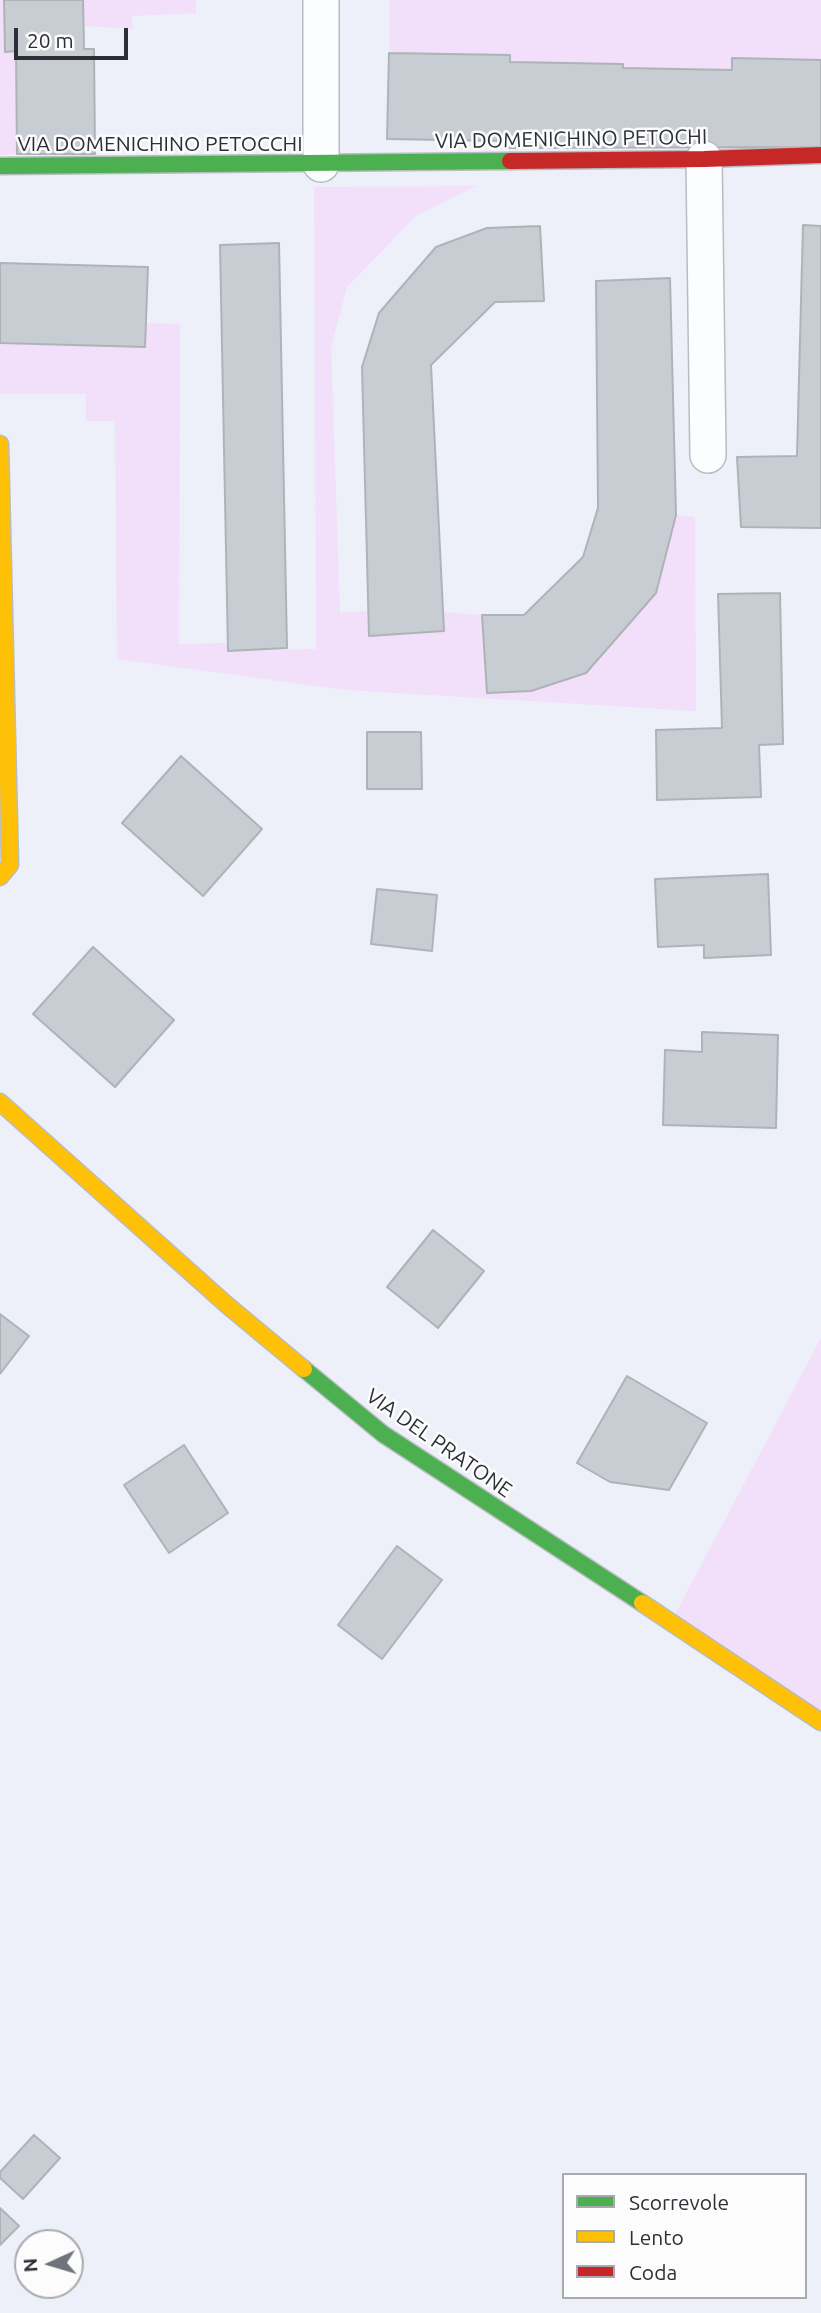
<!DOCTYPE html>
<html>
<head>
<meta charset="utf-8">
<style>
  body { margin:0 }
  #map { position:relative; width:821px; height:2313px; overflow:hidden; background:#edf0f8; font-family:Ubuntu,sans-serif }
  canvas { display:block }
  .legend { position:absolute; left:562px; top:2173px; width:245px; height:126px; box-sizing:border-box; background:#fcfcfc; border:2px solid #a9aaad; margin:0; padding:9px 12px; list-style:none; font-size:21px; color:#2c2f36 }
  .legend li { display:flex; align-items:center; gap:14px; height:35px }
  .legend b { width:35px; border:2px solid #a9aaad }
  .north { position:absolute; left:14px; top:2229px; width:70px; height:70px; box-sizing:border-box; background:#fcfcfc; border:2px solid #a9aaad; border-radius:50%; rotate:266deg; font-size:19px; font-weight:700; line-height:28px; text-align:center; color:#2c2f36 }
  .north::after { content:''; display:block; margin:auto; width:24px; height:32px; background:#70737a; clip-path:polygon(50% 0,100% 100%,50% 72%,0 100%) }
  .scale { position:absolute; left:14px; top:28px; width:114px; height:32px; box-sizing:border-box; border:4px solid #2c2f36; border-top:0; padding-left:9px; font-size:21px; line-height:24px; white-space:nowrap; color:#2c2f36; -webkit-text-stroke:5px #fcfcfc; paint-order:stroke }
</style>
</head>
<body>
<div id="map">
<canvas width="821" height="2313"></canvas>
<ul class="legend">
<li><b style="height:9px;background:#4caf50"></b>Scorrevole</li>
<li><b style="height:9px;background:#ffc107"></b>Lento</li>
<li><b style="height:9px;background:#c62828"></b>Coda</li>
</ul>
<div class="north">N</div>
<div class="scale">20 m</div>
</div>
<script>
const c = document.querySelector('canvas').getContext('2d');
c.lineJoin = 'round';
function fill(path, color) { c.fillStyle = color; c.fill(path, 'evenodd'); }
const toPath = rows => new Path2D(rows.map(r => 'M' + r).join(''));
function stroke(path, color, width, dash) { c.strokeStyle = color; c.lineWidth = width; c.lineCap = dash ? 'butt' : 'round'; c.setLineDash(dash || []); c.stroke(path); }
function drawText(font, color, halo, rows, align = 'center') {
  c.font = font + ' Ubuntu,sans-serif'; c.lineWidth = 5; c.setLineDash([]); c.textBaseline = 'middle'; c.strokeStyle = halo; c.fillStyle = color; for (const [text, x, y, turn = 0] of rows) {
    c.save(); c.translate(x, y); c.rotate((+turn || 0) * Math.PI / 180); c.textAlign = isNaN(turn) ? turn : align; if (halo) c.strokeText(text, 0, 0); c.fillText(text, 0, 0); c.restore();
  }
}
fill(toPath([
  [0,0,4,0,5,51,16,51,17,154,0,155],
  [83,0,196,0,196,13,132,16,133,29,83,26],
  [389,0,821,0,821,60,732,58,732,70,623,68,623,64,510,62,509,55,389,53],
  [476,186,416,216,347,287,331,347,340,613,368,611,369,636,443,631,443,612,482,615,487,692,531,691,586,673,656,593,676,515,695,517,696,711,346,690,117,659,115,421,86,421,86,394,0,394,0,343,145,347,146,323,180,324,179,644,227,643,228,651,316,649,314,187],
  [821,1338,821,1725,671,1622]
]), '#f2dff9');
const building = toPath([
  [4,0,83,0,84,49,94,49,95,154,17,154,16,51,5,52,4,0],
  [389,53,510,55,510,62,623,64,623,68,732,70,732,58,821,60,821,147,505,148,506,141,387,139,389,53],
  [803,225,821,226,821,528,741,527,737,457,797,456,803,225],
  [540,226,544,301,495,302,431,365,444,631,369,636,362,367,379,313,436,247,487,228,540,226],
  [279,243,287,648,228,651,220,245,279,243],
  [0,263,148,267,145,347,0,343,0,263],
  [670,278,676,515,656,593,586,673,531,691,487,693,482,615,524,615,583,557,598,508,596,281,670,278],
  [780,593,783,744,759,745,761,797,657,800,656,730,722,728,718,594,780,593],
  [367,732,421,732,422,789,367,789,367,732],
  [181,756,262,829,203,896,122,823,181,756],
  [768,874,771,955,704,958,704,945,658,947,655,879,768,874],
  [377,889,437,895,432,951,371,944,377,889],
  [93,947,174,1020,115,1087,33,1014,93,947],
  [702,1032,778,1035,776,1128,663,1125,665,1050,702,1052,702,1032],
  [433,1230,484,1271,438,1328,387,1287,433,1230],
  [0,1314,29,1336,0,1374,0,1314],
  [627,1376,707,1423,669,1490,610,1482,577,1463,627,1376],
  [184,1445,228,1513,169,1553,124,1485,184,1445],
  [397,1546,442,1580,382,1659,338,1625,397,1546],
  [34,2135,60,2158,23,2199,0,2178,0,2172,34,2135],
  [0,2208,19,2226,0,2245,0,2208]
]);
fill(building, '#c8cdd3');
stroke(building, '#aeb3b8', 2);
const street = toPath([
  [704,159,708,455],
  [321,164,321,0]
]);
const fast = toPath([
  [0,166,510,161],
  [304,1369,383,1434,642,1603]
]);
const slow = toPath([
  [0,444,10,865,0,877],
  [0,1102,227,1305,304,1369],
  [642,1603,821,1722]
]);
const jam = toPath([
  [510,161,704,159,821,155]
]);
stroke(street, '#b9bcc2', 38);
stroke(fast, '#b9bcc2', 19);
stroke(slow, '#b9bcc2', 19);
stroke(jam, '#b9bcc2', 19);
stroke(street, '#fcfdfe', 35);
stroke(fast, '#4caf50', 16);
stroke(slow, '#ffc107', 16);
stroke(jam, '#c62828', 16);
drawText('21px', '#2c2f36', '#fcfcfc', [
  ["VIA DOMENICHINO PETOCHI",571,139,-1],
  ["VIA DOMENICHINO PETOCCHI",160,144],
  ["VIA DEL PRATONE",439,1443,35]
]);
</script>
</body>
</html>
